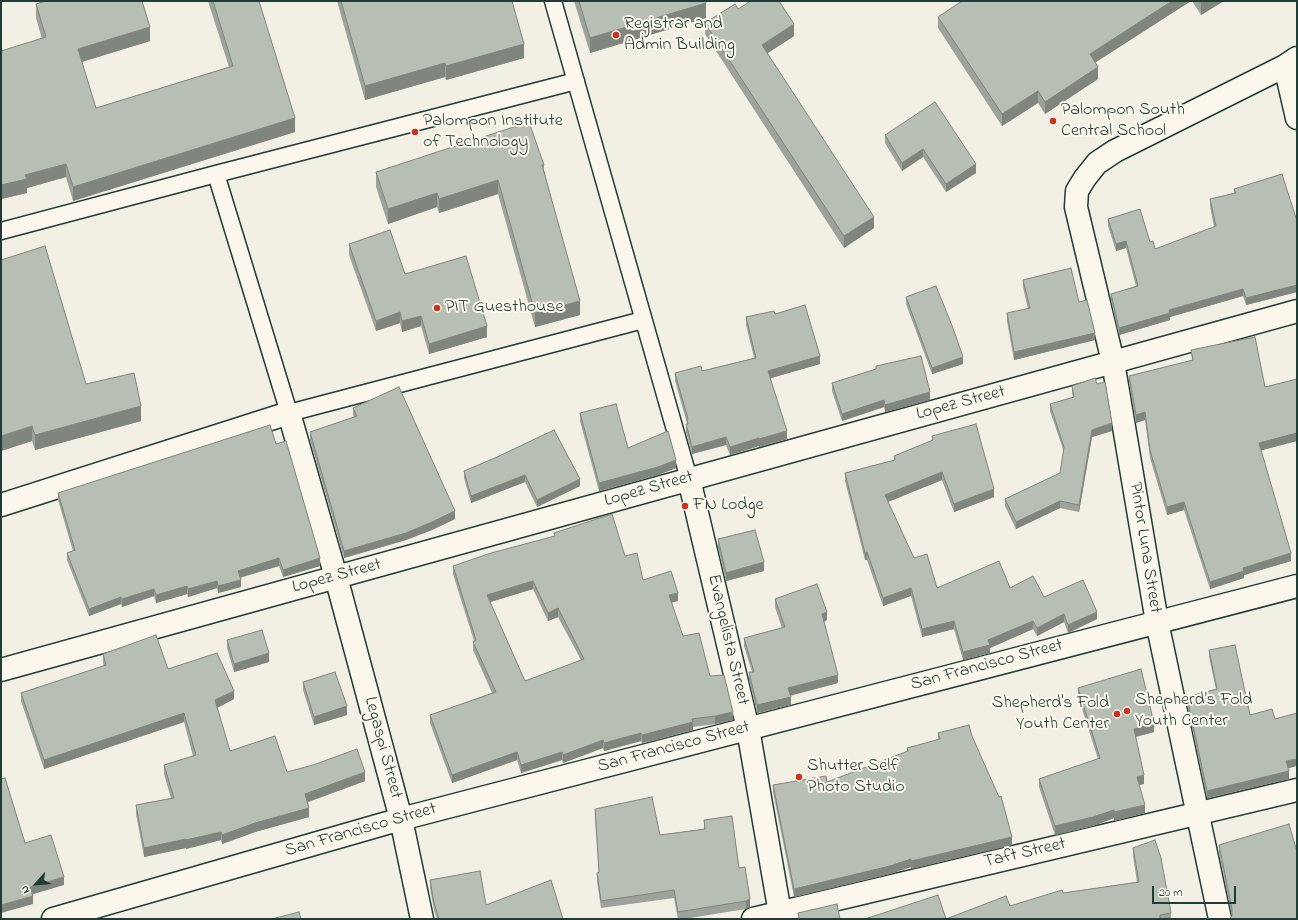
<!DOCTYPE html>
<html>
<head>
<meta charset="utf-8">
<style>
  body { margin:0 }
  #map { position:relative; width:1298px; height:920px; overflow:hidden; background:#f2f0e5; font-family:"Indie Flower",sans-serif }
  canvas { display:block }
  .frame { position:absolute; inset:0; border:2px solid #1f3d34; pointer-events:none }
  .north { position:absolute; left:16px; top:864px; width:40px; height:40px; -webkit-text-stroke:3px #fbf7ec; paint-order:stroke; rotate:243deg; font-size:11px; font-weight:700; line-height:16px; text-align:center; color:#1f3d34 }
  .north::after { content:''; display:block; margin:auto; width:14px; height:18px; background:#1f3d34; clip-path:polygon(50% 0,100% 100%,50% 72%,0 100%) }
  .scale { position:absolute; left:1152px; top:886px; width:84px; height:18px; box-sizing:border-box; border:2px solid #1f3d34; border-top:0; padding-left:5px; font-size:12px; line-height:14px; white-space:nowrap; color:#1f3d34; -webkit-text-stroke:3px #fbf7ec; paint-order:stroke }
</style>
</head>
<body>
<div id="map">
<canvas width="1298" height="920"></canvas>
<div class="frame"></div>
<div class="north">N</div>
<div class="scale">20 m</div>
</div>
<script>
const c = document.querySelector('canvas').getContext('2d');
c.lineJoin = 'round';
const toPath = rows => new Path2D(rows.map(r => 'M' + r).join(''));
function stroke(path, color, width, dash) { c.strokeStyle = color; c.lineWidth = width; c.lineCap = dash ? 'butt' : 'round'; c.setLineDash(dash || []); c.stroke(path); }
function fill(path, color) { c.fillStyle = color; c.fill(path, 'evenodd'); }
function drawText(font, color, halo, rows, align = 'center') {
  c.font = font + ' "Indie Flower",sans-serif'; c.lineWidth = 4; c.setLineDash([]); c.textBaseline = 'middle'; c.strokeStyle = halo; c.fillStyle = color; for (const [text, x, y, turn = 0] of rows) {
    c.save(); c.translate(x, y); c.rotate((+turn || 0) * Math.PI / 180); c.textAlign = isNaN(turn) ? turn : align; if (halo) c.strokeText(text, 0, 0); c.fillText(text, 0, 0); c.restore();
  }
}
const lane = toPath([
  [553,1,689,479],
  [216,174,289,413,643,320],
  [1,231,216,174,576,81]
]);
const street = toPath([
  [1285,66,1297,118],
  [689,479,748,729,781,919],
  [1,505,289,413,336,577,401,819,422,919],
  [1,670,1297,311],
  [53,919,401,819,1297,586],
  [753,919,1297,790],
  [1220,919,1157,622,1113,362,1076,207,1077,191,1085,178,1097,163,1115,151,1285,66,1297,58]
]);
stroke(lane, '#1f3d34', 19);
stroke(street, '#1f3d34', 25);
stroke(lane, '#fbf7ec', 16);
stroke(street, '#fbf7ec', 22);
fill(toPath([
  [41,1,142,1,150,41,82,62,96,108,229,67,208,1,259,1,295,132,73,201,66,177,27,188,27,193,1,199,1,51,42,39,36,18,36,4,42,2],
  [337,1,512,1,524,58,446,80,445,77,365,100],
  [574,1,705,1,706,18,590,53],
  [1191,1,1095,62,1098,79,1045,114,1038,103,1002,126,938,28,938,17],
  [1192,1,1224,1,1201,15],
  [738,9,794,36,767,53,874,228,844,248,705,34,705,23],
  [885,135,976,164,976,173,946,192,923,157,902,171,885,143],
  [544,165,544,170,580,315,535,327,498,194,439,213,437,207,388,224,376,187,376,172],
  [1234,189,1297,221,1297,292,1246,305,1243,296,1170,317,1170,320,1119,335,1111,301,1111,294,1136,286,1126,248,1116,251,1108,226,1108,219,1150,242,1155,249,1214,227,1210,206,1210,199,1234,193],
  [349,244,405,274,487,337,429,354,421,326,402,332,400,323,376,331,349,255],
  [1023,280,1079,302,1095,340,1014,360,1007,321,1007,313,1028,309,1023,287],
  [906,297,963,364,932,374,906,304],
  [775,314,820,364,770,378,787,439,759,447,759,446,730,455,726,445,692,454,686,432,686,424,687,424,687,423,675,381,675,373,702,371,754,358,746,325,746,317],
  [1191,350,1265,387,1297,379,1297,441,1261,450,1291,561,1244,575,1244,578,1210,589,1184,510,1167,515,1150,458,1145,420,1136,423,1129,383,1129,376,1192,360],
  [876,366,930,400,885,412,884,407,842,421,832,391,832,383,876,369],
  [86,384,141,421,35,450,32,441,1,451],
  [1072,386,1112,431,1092,437,1079,512,1060,508,1016,529,1005,506,1005,499,1060,473,1064,452,1050,411,1050,404,1073,397,1072,393],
  [353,408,455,519,432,530,406,540,344,558,310,440,310,432,354,417,353,415],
  [580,413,628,448,676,468,658,475,599,491,580,421],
  [932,436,994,497,954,512,942,480,888,502,914,558,937,588,1010,588,1044,597,1097,619,1068,633,1064,622,1037,636,1033,629,990,648,990,653,963,660,954,629,922,637,911,596,883,606,867,560,865,560,845,481,845,473,894,460,894,456,932,441],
  [497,457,580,486,537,507,525,482,471,503,464,478,464,471],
  [58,493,320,566,283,577,279,566,240,578,241,587,218,593,217,588,188,597,187,594,156,603,154,596,122,607,121,604,89,616,67,560,67,553,73,551,58,500],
  [554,533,625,556,643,580,678,601,671,603,683,636,710,676,733,720,715,724,693,727,693,730,642,743,641,741,604,751,603,748,563,763,562,760,521,773,517,760,452,783,430,723,430,715,492,693,473,650,473,642,474,641,453,574,453,566,554,536],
  [533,589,548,621,558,617,581,660,525,681,490,602],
  [718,539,764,571,726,581,718,548],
  [775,599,827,620,824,622,838,683,790,696,791,705,757,713,749,680,749,672,752,672,744,646,744,638,782,628,775,607],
  [227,640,269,662,234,672,227,648],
  [1209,650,1250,715,1275,719,1288,768,1289,779,1207,798,1187,704,1187,697,1216,689,1209,657],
  [103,654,168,669,234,699,217,708,230,751,287,772,365,781,308,802,309,817,255,832,222,844,221,840,186,849,186,848,144,857,136,814,136,805,171,798,164,774,164,765,193,756,184,722,44,769,21,701,21,693,104,666,103,663],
  [303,682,347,715,314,725,303,690],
  [1078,688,1154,732,1136,737,1144,784,1139,785,1145,813,1114,821,1114,818,1093,826,1055,835,1039,787,1039,779,1098,759,1078,696],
  [938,733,972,736,1012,845,911,869,911,867,890,874,794,897,773,792,773,785,827,782,907,752,907,748,938,740],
  [595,809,660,835,704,829,704,820,739,868,750,907,746,909,684,919,678,919,674,898,601,908,597,881,597,873,599,872,595,817],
  [1219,845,1297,852,1232,916,1219,852],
  [1133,848,1171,913,1171,919,946,919,1010,906,1063,893,1137,882,1133,856],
  [430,880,486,905,563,919,437,919,434,910,430,888]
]), '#9da39a');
fill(toPath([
  [1172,1,1191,1,1090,66,1090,54],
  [1205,1,1224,1,1201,15,1201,3],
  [706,3,706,18,590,53,590,38],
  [794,24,794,36,762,57,762,45],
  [150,27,150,41,78,63,78,49],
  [524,44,524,58,446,80,446,66],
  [445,63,445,77,365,100,365,86],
  [1098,67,1098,79,1045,114,1045,102],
  [1038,91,1038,103,1002,126,1002,114],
  [295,118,295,132,73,201,73,187],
  [923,149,923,157,902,171,902,163],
  [66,164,66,177,27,188,27,193,1,199,1,185,25,175],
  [976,164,976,173,946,192,946,184],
  [498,180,498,194,439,213,439,199],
  [437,193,437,207,388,224,388,209],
  [874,217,874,228,844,248,844,236],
  [1126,241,1126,248,1116,251,1116,244],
  [1297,285,1297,292,1246,305,1246,298],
  [1243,289,1243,296,1170,317,1170,320,1119,335,1119,328,1169,310],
  [580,301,580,315,535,327,535,313],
  [400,312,400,323,376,331,376,321],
  [421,316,421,326,402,332,402,321],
  [487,326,487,337,429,354,429,344],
  [1095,333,1095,340,1014,360,1014,352],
  [820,356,820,364,768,379,768,371],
  [963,357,963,364,932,374,932,368],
  [930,392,930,400,885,412,885,405],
  [884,400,884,407,842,421,842,414],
  [141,406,141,421,35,450,35,435],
  [1145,412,1145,420,1136,423,1136,415],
  [1112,423,1112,431,1092,437,1079,512,1079,505,1092,430],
  [32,426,32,441,1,451,1,436],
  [787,431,787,439,759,447,759,439],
  [1297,433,1297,441,1259,451,1259,443],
  [726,437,726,445,692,454,692,447],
  [759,438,759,446,730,455,730,447],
  [676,460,676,468,658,475,599,491,599,483],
  [942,472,942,480,885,503,885,495],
  [525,475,525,482,471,503,471,496],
  [580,479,580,486,537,507,537,500],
  [994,489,994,497,954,512,954,504],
  [1060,501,1060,508,1016,529,1016,522],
  [1184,502,1184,510,1167,515,1167,507],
  [455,511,455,519,432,530,406,540,344,558,344,551],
  [867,552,867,560,865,560,865,553],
  [1291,553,1291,561,1244,575,1244,578,1210,589,1210,582,1243,568],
  [279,558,279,566,238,578,238,571],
  [320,558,320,566,283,577,283,570],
  [764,562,764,571,726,581,726,573],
  [241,580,241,587,218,593,218,586],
  [217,581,217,588,188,597,188,589],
  [533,581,533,589,487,603,487,595],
  [187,586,187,594,156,603,156,595],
  [911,588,911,596,883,606,883,598],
  [154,589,154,596,122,607,122,599],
  [678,593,678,601,669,603,669,595],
  [121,597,121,604,89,616,89,609],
  [558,608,558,617,548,621,548,613],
  [827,612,827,620,822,622,822,614],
  [1097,612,1097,619,1068,633,1068,625],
  [1064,614,1064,622,1037,636,1037,628],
  [954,621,954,629,922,637,922,629],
  [1033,621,1033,629,990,648,990,653,963,660,963,652,988,640],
  [269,653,269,662,234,672,234,664],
  [838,675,838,683,788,696,788,688],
  [234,691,234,699,215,709,215,700],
  [791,697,791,705,757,713,757,705],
  [347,706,347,715,314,725,314,717],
  [733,712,733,720,715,724,715,716],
  [184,713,184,722,44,769,44,760],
  [693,722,693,730,642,743,642,735],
  [1154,723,1154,732,1134,737,1134,729],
  [641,733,641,741,604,751,604,743],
  [603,740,603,748,563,763,563,755],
  [517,752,517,760,452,783,452,775],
  [562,752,562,760,521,773,521,765],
  [1297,759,1297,766,1286,769,1286,761],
  [1289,771,1289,779,1207,798,1207,791],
  [365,772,365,781,305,803,305,794],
  [1144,775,1144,784,1137,785,1137,777],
  [1145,805,1145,813,1114,821,1114,812],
  [309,808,309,817,255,832,222,844,222,835,255,823],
  [1114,810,1114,818,1093,826,1055,835,1055,826],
  [221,832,221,840,186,849,186,840],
  [1012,837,1012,845,911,869,911,861],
  [186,839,186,848,144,857,144,848],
  [911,859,911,867,890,874,794,897,794,889],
  [64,877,64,885,30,895,30,887],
  [33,896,33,904,1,913,1,905],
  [750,899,750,907,746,909,746,901]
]), '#80857d');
const building = toPath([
  [46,1,142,1,150,27,78,49,96,108,233,66,213,1,259,1,295,118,73,187,66,164,25,175,27,179,1,185,1,51,46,37,36,4,46,1],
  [341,1,512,1,524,44,446,66,445,63,365,86,341,1],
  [579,1,705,1,706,3,590,38,579,1],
  [751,1,779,1,794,24,762,45,874,217,844,236,705,23,735,4,738,9,751,1],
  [962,1,1172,1,1090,54,1098,67,1045,102,1038,91,1002,114,938,17,962,1],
  [1200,1,1205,1,1201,3,1200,1],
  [935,102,976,164,946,184,923,149,902,163,885,135,935,102],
  [529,122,544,165,542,165,580,301,535,313,498,180,439,199,437,193,388,209,376,172,529,122],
  [1282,174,1297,221,1297,285,1246,298,1243,289,1169,310,1170,313,1119,328,1111,294,1138,286,1126,241,1116,244,1108,219,1140,209,1150,242,1153,241,1155,249,1216,226,1210,199,1236,193,1234,189,1282,174],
  [390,230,405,274,466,256,487,326,429,344,421,316,402,321,400,312,376,321,349,244,390,230],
  [45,246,86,384,134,373,141,406,35,435,32,426,1,436,1,260,45,246],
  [1071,268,1079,302,1087,300,1095,333,1014,352,1007,313,1030,308,1023,280,1071,268],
  [936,286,953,328,963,357,932,368,906,297,936,286],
  [805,305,820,356,768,371,787,431,759,439,759,438,730,447,726,437,692,447,686,424,688,424,687,420,688,419,675,373,701,366,702,371,756,358,746,317,774,311,775,314,805,305],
  [1255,337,1265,387,1297,379,1297,433,1259,443,1291,553,1243,568,1244,571,1210,582,1184,502,1167,507,1150,450,1145,412,1136,415,1129,376,1193,360,1191,350,1255,337],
  [921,356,930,392,885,405,884,400,842,414,832,383,876,369,876,366,921,356],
  [1095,378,1097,384,1105,382,1112,423,1092,430,1079,505,1060,501,1016,522,1005,499,1060,473,1064,447,1050,404,1074,397,1072,386,1095,378],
  [399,387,455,511,432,522,406,533,344,551,310,432,357,416,353,408,399,387],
  [616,404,628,448,668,431,676,460,658,467,599,483,580,413,616,404],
  [976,424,994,489,954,504,942,472,885,495,914,558,927,554,937,588,999,561,1010,588,1033,576,1044,597,1083,580,1097,612,1068,625,1064,614,1037,628,1033,621,988,640,990,645,963,652,954,621,922,629,911,588,883,598,867,552,865,553,845,473,895,460,894,456,933,440,932,436,976,424],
  [270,425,276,444,286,441,320,558,283,570,279,558,238,571,241,580,218,586,217,581,188,589,187,586,156,595,154,589,122,599,121,597,89,609,67,553,75,550,58,493,270,425],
  [554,430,580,479,537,500,525,475,471,496,464,471,497,457,554,430],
  [612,514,625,556,637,553,643,580,671,571,678,593,669,595,683,636,699,633,710,676,724,675,733,712,715,716,692,719,693,722,642,735,641,733,604,743,603,740,563,755,562,752,521,765,517,752,452,775,430,715,496,692,473,642,476,640,453,566,491,553,555,536,554,533,612,514],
  [533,581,548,613,558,608,584,659,525,681,487,595,533,581],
  [755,530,764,562,726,573,718,539,755,530],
  [817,584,827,612,822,614,838,675,788,688,791,697,757,705,749,672,754,672,744,638,785,627,775,599,817,584],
  [262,630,269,653,234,664,227,640,262,630],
  [156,635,168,669,217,653,234,691,215,700,230,751,275,736,287,772,313,765,357,749,365,772,305,794,309,808,255,823,222,835,221,832,186,840,186,839,144,848,136,805,174,798,164,765,196,755,184,713,44,760,21,693,106,665,103,654,156,635],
  [1235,645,1250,715,1272,709,1275,719,1297,713,1297,759,1286,761,1289,771,1207,791,1187,697,1217,689,1209,650,1235,645],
  [1141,669,1154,723,1134,729,1144,775,1137,777,1145,805,1114,812,1114,810,1093,817,1055,826,1039,779,1100,758,1078,688,1141,669],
  [335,672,347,706,314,717,303,682,335,672],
  [969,725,972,736,999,797,1001,796,1012,837,911,861,911,859,890,866,794,889,773,785,826,776,827,782,908,751,907,748,940,739,938,733,969,725],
  [5,778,25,843,51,835,64,877,30,887,33,896,1,905,1,779,5,778],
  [652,797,660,835,705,829,704,820,732,816,739,868,745,867,750,899,746,901,678,912,674,890,601,901,597,873,599,872,595,809,652,797],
  [1289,824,1297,852,1297,919,1229,919,1232,916,1232,909,1219,845,1289,824],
  [1155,840,1161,858,1171,913,1160,915,1160,919,946,919,1006,896,1010,906,1062,890,1063,893,1139,882,1133,848,1155,840],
  [480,871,486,905,551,880,563,919,439,919,434,903,430,880,480,871],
  [938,895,946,919,865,919,938,895],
  [837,904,840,919,799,919,798,913,837,904],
  [299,912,301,919,272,919,299,912]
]);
fill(building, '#b7beb3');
stroke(building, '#80857d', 1);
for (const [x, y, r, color] of [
  [616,35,4,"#c8321e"],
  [1053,121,4,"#c8321e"],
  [415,132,4,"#c8321e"],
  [437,308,4,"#c8321e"],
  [685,506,4,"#c8321e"],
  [1127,711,4,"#c8321e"],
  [1117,714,4,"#c8321e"],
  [799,777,4,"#c8321e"]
]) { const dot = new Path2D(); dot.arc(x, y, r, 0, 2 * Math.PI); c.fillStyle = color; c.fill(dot); stroke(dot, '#fbf7ec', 1.5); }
drawText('18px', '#1f3d34', '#fbf7ec', [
  ["Registrar and",624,25],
  ["Admin Building",624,46],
  ["Palompon South",1061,111],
  ["Central School",1061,132],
  ["Palompon Institute",423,122],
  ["of Technology",423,143],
  ["PIT Guesthouse",445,308],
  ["FN Lodge",693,506],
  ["Shepherd’s Fold",1135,701],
  ["Youth Center",1135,722],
  ["Shepherd's Fold",1109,704,"right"],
  ["Youth Center",1109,725,"right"],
  ["Shutter Self",807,767],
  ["Photo Studio",807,788]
], 'left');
drawText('18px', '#1f3d34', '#fbf7ec', [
  ["Lopez Street",961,404,-15],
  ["Lopez Street",649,490,-16],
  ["Pintor Luna Street",1144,548,81],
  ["Lopez Street",337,577,-15],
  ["Evangelista Street",727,640,77],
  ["San Francisco Street",987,666,-15],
  ["Legaspi Street",382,748,75],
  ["San Francisco Street",674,748,-15],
  ["San Francisco Street",361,831,-16],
  ["Taft Street",1025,854,-13]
]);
</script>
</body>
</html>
